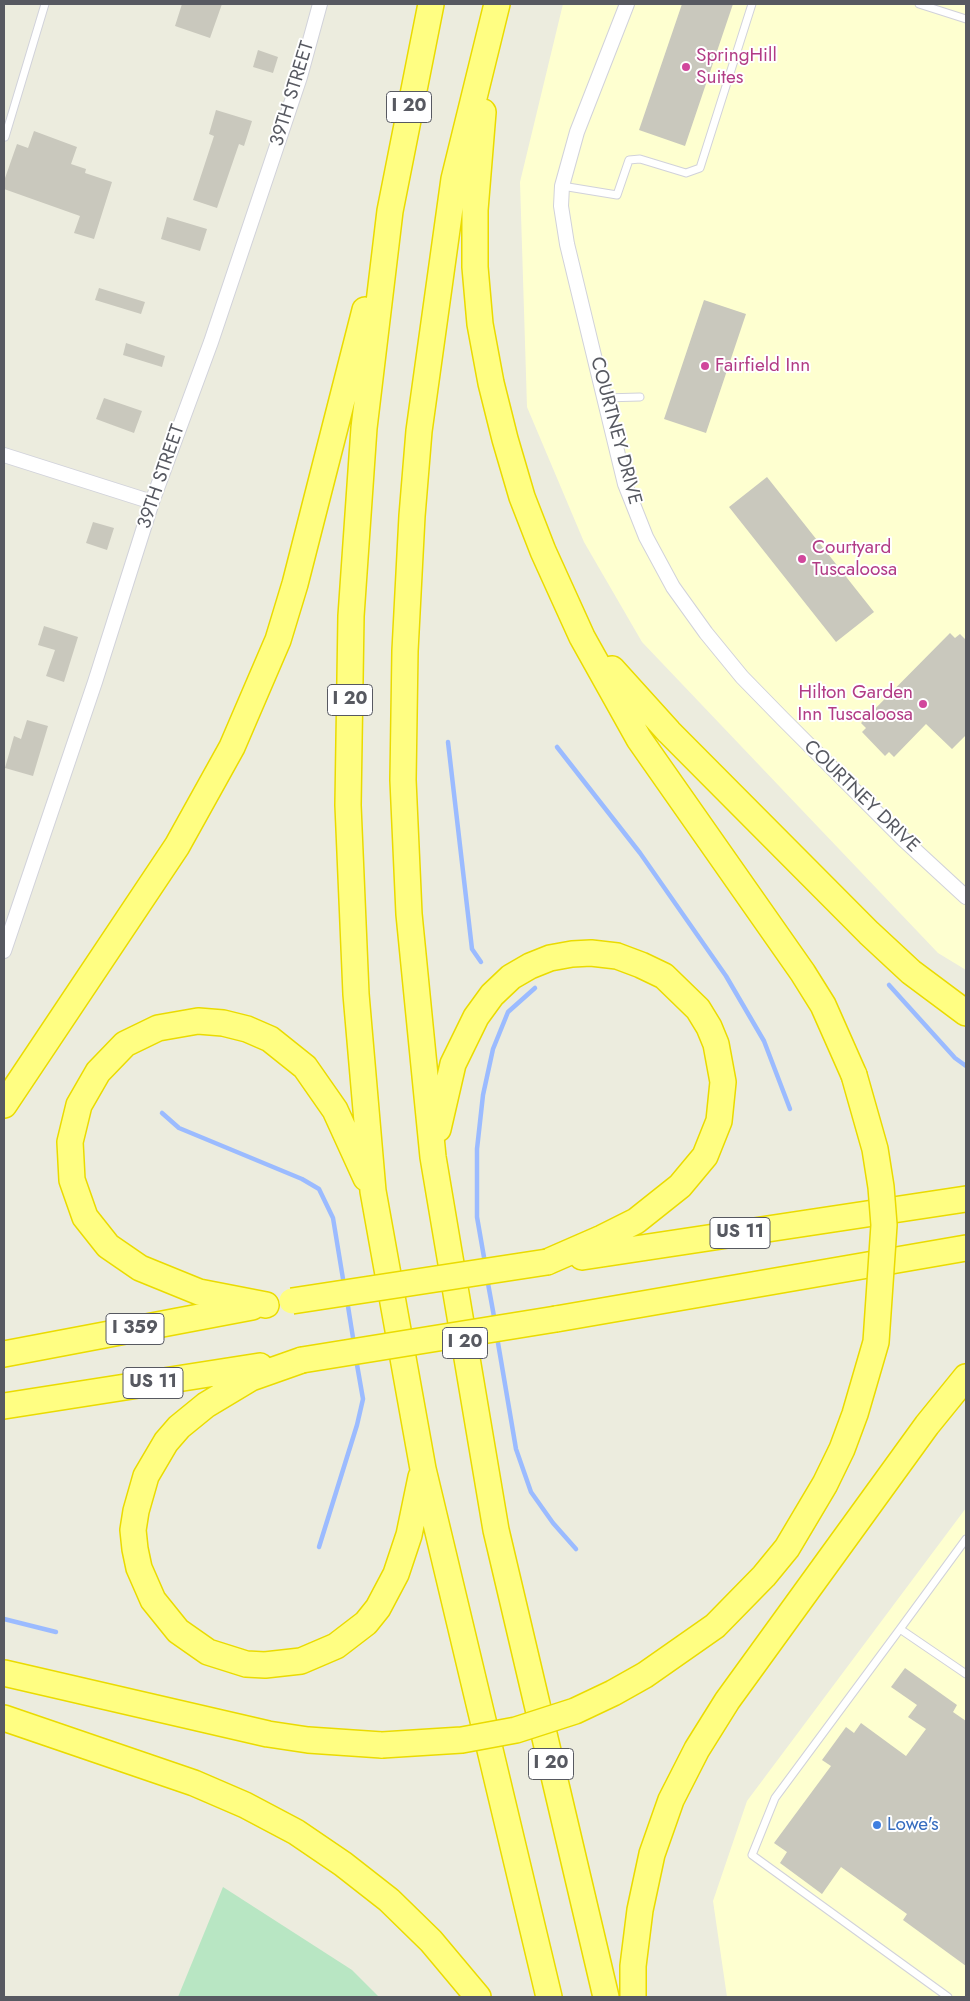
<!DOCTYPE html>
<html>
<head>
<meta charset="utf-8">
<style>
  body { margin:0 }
  #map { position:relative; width:970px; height:2001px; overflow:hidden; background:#ececde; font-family:Jost,sans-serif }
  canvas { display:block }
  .frame { position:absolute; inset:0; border:5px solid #575961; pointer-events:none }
</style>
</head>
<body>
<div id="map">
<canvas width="970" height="2001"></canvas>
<div class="frame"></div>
</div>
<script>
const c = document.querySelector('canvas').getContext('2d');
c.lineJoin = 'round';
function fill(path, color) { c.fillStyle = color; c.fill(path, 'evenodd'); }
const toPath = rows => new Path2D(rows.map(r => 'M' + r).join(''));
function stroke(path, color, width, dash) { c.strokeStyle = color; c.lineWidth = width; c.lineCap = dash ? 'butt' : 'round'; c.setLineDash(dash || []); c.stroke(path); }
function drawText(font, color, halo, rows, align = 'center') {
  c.font = font + ' Jost,sans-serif'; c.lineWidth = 4; c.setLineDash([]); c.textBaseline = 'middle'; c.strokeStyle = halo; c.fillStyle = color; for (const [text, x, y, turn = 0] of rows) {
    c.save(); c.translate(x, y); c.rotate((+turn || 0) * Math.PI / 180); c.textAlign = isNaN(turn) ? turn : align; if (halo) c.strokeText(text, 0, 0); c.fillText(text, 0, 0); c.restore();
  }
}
fill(toPath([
  [563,4,966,4,966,970,938,953,642,642,584,542,527,407,520,182],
  [966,1508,966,1997,727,1997,713,1901,747,1801]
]), '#feffd0');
fill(toPath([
  [223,1887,352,1970,379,1997,178,1997]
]), '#b8e6c3');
stroke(toPath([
  [448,742,472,949,481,962],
  [557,747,640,853,726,976,764,1041,790,1109],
  [889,985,955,1058,966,1066],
  [162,1113,179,1128,302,1179,319,1189,333,1218,344,1285],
  [485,1263,477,1217,477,1149,483,1095,493,1049,508,1012,535,988],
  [487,1278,495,1322],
  [347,1300,354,1344],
  [497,1337,516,1449,531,1492,553,1523,576,1549],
  [319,1547,357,1425,363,1399,356,1359],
  [4,1619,56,1632]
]), '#9bbbff', 4.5);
fill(toPath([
  [182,4,222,4,210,38,175,26],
  [682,4,733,4,685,146,639,130],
  [258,50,278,57,273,73,253,67],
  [216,110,252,121,244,146,239,144,217,208,193,200,214,136,209,134],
  [34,131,77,147,71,164,86,169,85,173,112,182,94,239,74,233,80,216,4,189,4,181,17,144,28,148],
  [167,217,207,229,200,251,161,239],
  [99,288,145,302,141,314,95,300],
  [704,300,746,314,706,433,664,419],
  [126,343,165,356,162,367,123,355],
  [104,398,142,411,134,433,96,419],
  [767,477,874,612,836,642,729,507],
  [93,522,114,528,107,550,86,543],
  [44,626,78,637,64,682,46,676,55,650,38,645],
  [950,633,955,638,960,634,966,640,966,735,952,749,926,724,894,757,889,752,885,756,862,732,866,728,861,723],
  [27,720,48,726,33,776,5,768,14,736,21,739],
  [905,1668,957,1705,953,1712,966,1721,966,1966,903,1920,907,1914,841,1867,822,1894,780,1863,787,1852,774,1843,831,1766,822,1760,846,1727,854,1733,861,1723,906,1756,926,1729,908,1717,917,1705,891,1687]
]), '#c9c8bd');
const lane = toPath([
  [919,4,966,19],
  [5,137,45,4],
  [562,186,617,195,629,160,640,159,686,173,700,168,752,4],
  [604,398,640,397],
  [966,1539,900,1629,966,1674],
  [900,1629,775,1798,752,1855,948,1997]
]);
const street = toPath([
  [627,4,577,132,562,186,561,206,567,244,625,484,646,537,673,587,706,633,742,677,782,718,903,839,966,897],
  [4,455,152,502],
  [4,951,95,682,152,502,211,342,300,77,320,4]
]);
const highway = toPath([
  [431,4,390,211,364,428,351,616,348,805,356,994,373,1191,423,1469,549,1997],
  [497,4,454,179,419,431,412,516,405,651,403,780,409,914,433,1157,496,1530,606,1997],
  [483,112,475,210,475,267,480,324,491,383,505,439,522,497,543,551,582,637,639,739,803,973,823,1005,854,1075],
  [612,669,669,732,869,933,911,972,966,1013],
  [4,1105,177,846,232,747,278,640,295,584,365,310],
  [438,1129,453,1064,476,1017,492,995,511,977,530,966,550,958,572,954,591,953,617,956,641,965,664,976,698,1009,709,1027,716,1044,723,1082,719,1121,705,1156,680,1186,636,1221,602,1238,547,1262],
  [582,1257,966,1199],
  [266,1305,199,1292,140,1268,108,1246,85,1217,72,1180,70,1142,79,1105,98,1072,125,1044,158,1028,198,1021,223,1023,247,1029,270,1039,305,1067,335,1110,366,1178],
  [556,1319,966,1248],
  [4,1354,252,1307],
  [302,1360,251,1378,206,1405,179,1427,166,1442,146,1476,136,1511,133,1530,135,1549,139,1568,153,1600,178,1631,208,1652,246,1664,265,1665,301,1661,336,1646,366,1623,378,1608,396,1574,409,1535,421,1477],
  [4,1406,260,1366],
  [4,1673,268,1734,308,1740,382,1745],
  [4,1718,194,1783,245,1805,296,1832,343,1864,389,1900,431,1941,478,1997],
  [633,1997,633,1966,640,1910,652,1854,671,1800,697,1749,727,1701,927,1425,966,1377]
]);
stroke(lane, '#d1d2da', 9);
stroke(street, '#d1d2da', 16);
stroke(highway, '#eadb00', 28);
stroke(lane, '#fff', 7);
stroke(street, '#fff', 14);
stroke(highway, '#fffe82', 25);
const highwayBridge = toPath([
  [292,1301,547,1262],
  [302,1360,556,1319],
  [382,1745,462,1740,516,1730,575,1711,613,1693,645,1675,715,1626,764,1576,787,1548,825,1484,842,1449,855,1414,876,1342,884,1225,881,1187,875,1149,854,1075]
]);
stroke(highwayBridge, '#eadb00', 28, []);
stroke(highwayBridge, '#fffe82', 25);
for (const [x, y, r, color] of [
  [686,67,5,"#d1479c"],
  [705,366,5,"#d1479c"],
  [802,559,5,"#d1479c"],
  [923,704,5,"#d1479c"],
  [877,1825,5,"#3f7fe0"]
]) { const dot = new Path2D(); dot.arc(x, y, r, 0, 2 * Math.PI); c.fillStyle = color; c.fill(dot); stroke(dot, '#fff', 2); }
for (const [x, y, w] of [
  [409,107,45],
  [350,700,45],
  [740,1233,60],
  [135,1329,58],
  [465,1343,45],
  [153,1383,60],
  [551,1764,45]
]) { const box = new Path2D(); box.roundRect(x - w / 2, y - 15.5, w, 31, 4); c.fillStyle = '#fff'; c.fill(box); stroke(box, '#575961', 1); }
drawText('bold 18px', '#575961', null, [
  ["I 20",409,107],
  ["I 20",350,700],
  ["US 11",740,1233],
  ["I 359",135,1329],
  ["I 20",465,1343],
  ["US 11",153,1383],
  ["I 20",551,1764]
]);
drawText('19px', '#b23c85', '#fff', [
  ["SpringHill",696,56],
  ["Suites",696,78],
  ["Fairfield Inn",715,366],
  ["Courtyard",812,548],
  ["Tuscaloosa",812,570],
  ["Hilton Garden",913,693,"right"],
  ["Inn Tuscaloosa",913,715,"right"]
], 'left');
drawText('19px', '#575961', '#fff', [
  ["39TH STREET",293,94,-73],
  ["COURTNEY DRIVE",615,431,75],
  ["39TH STREET",162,477,-71],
  ["COURTNEY DRIVE",861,797,44]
]);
drawText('19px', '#366cbe', '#fff', [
  ["Lowe's",887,1825]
], 'left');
</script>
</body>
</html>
